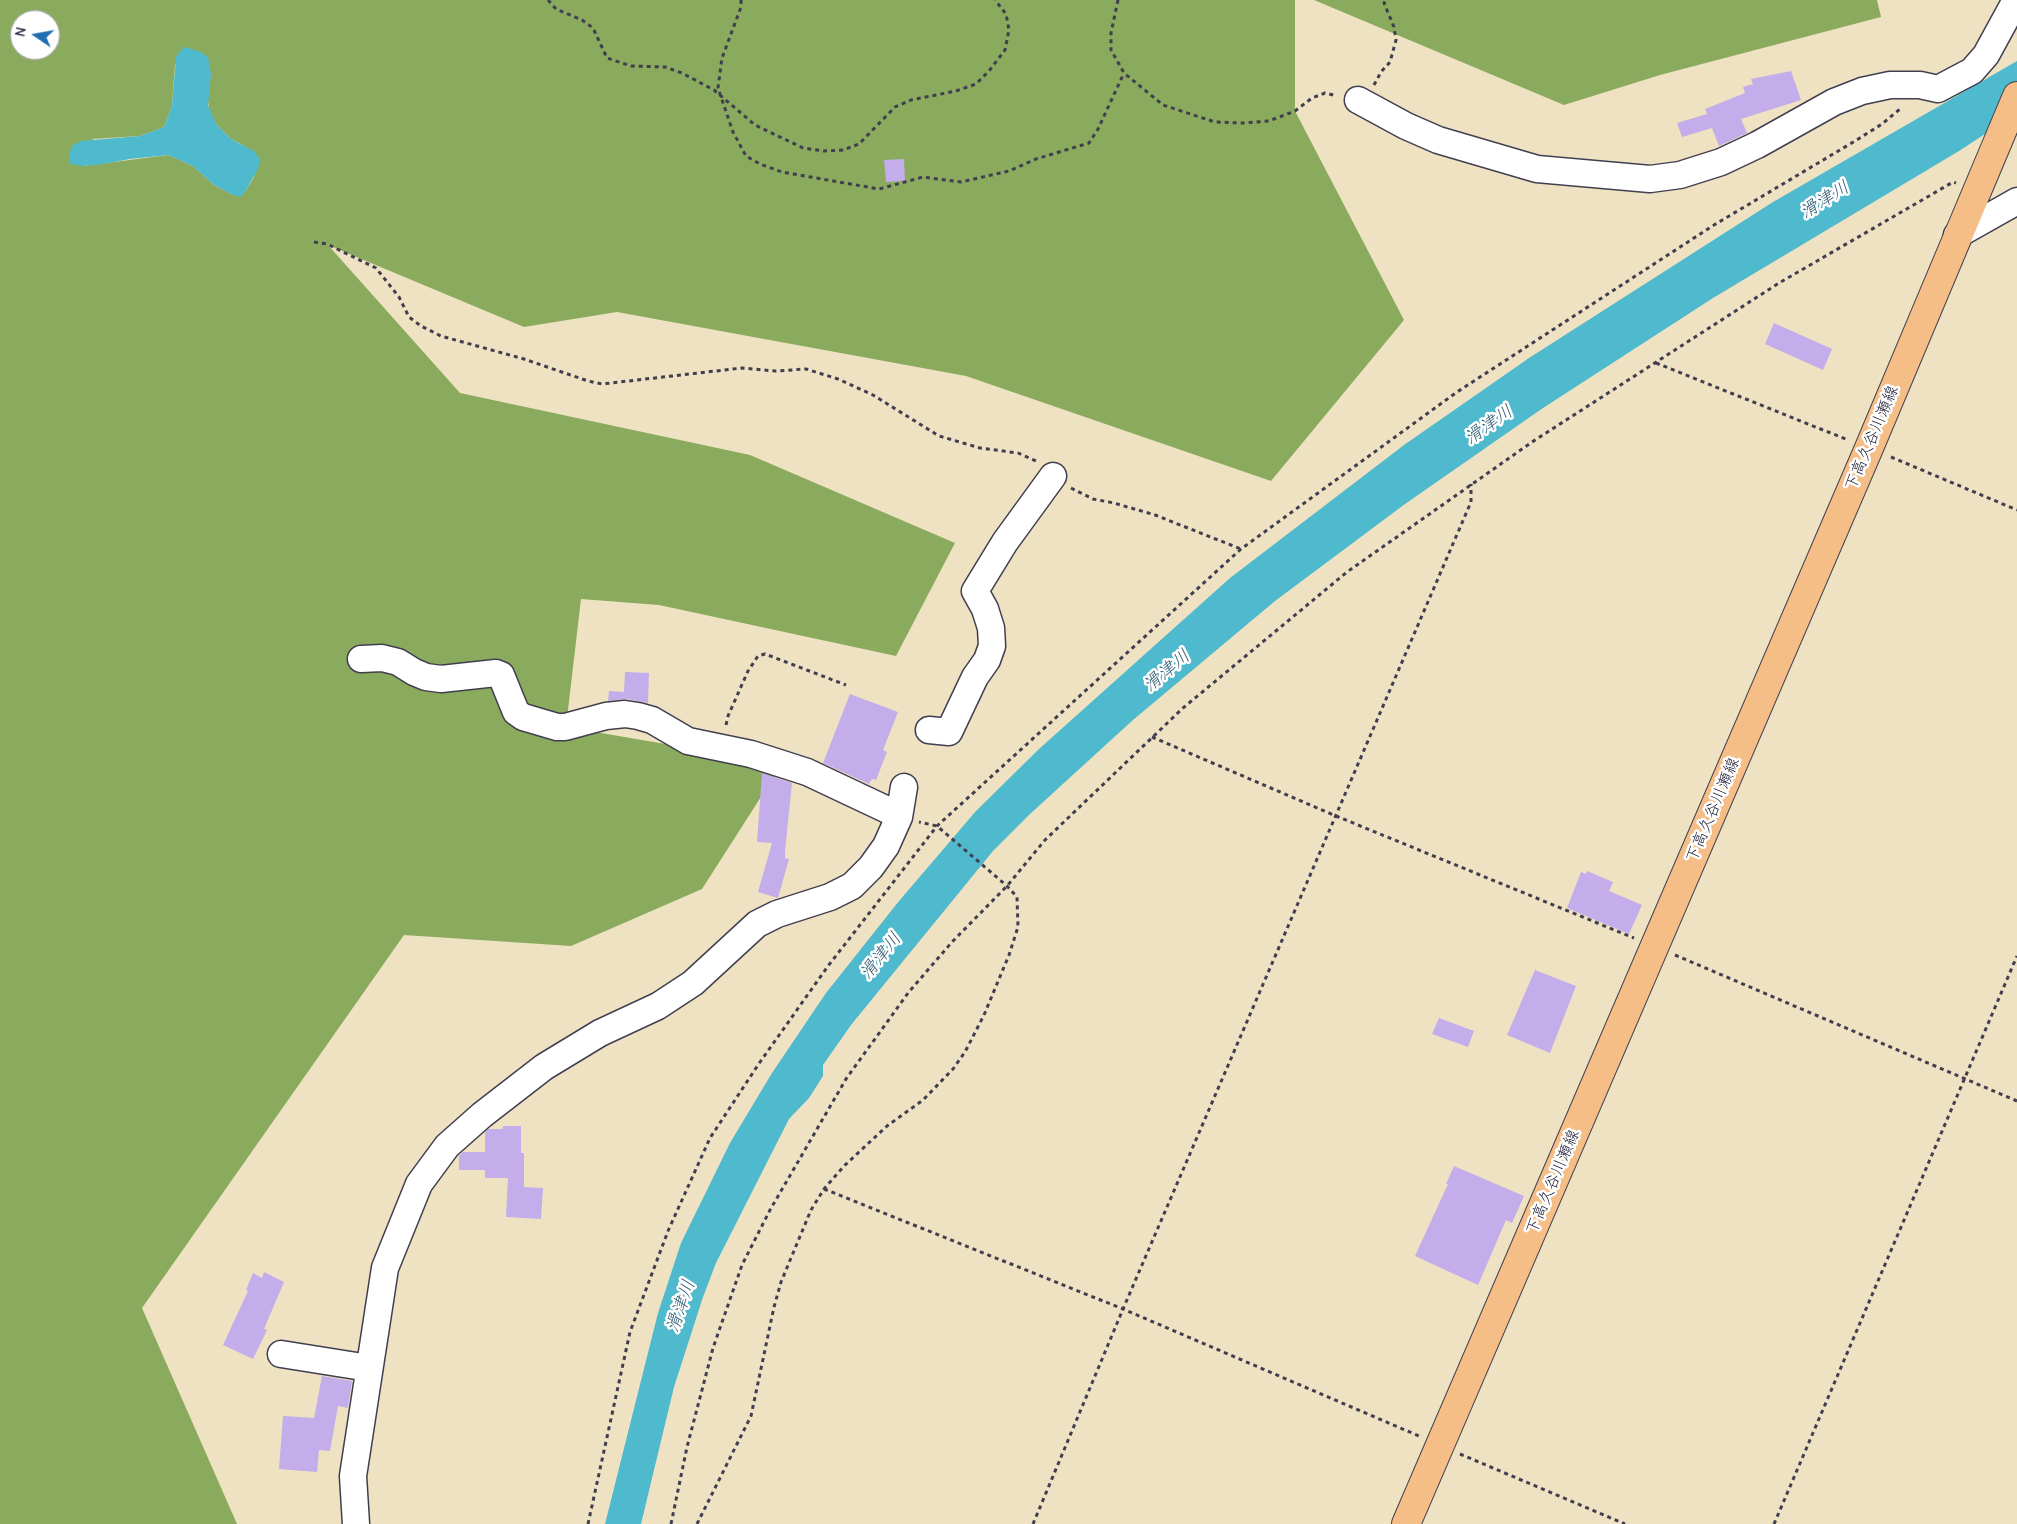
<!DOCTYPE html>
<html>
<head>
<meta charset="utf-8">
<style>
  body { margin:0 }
  #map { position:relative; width:2017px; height:1524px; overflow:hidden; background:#efe2c2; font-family:"Comic Neue",sans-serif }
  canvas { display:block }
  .north { position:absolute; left:10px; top:10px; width:50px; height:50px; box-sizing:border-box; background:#fff; border:1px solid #a7a7b1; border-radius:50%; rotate:282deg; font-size:14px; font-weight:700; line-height:20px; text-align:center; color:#22223b }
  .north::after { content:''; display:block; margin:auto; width:18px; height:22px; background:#1f6fb2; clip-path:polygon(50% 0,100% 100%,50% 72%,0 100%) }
</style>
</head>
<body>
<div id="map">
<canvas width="2017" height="1524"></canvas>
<div class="north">N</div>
</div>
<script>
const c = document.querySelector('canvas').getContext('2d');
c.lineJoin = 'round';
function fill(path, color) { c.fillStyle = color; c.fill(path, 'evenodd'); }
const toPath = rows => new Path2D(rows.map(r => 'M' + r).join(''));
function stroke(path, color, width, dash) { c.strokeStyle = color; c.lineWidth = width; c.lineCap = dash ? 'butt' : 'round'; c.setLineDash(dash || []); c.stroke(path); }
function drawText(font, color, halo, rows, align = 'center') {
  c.font = font + ' "Comic Neue","Klee One",sans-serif'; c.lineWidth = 5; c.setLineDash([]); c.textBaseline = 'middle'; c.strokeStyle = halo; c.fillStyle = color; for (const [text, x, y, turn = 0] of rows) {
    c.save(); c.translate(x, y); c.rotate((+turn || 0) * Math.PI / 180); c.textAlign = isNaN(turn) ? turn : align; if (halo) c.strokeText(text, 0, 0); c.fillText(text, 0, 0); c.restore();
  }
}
fill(toPath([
  [0,0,1295,0,1295,111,1404,320,1271,481,966,376,617,312,524,327,328,245,460,393,750,455,955,543,896,656,659,605,581,599,566,727,782,764,702,889,571,946,404,935,142,1308,237,1524,0,1524],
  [20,20,50,20,50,50,20,50],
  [175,64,211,74,207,95,210,114,216,124,231,139,243,145,254,177,245,192,231,194,214,185,193,166,168,155,83,166,93,139,140,136,164,127,172,106],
  [1314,0,1877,0,1881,17,1660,75,1564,105]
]), '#8aaa5d');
fill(toPath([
  [185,47,201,52,208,57,211,74,208,105,216,124,231,139,254,151,260,159,258,169,245,192,240,197,231,194,214,185,193,166,168,155,130,159,103,164,83,166,71,164,69,161,69,155,72,146,81,141,140,136,164,127,172,106,176,57,181,50],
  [2017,61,2017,113,1959,151,1713,298,1543,408,1405,504,1275,601,1133,720,1030,814,993,851,851,1025,823,1065,823,1076,809,1098,789,1119,716,1263,703,1297,674,1387,641,1524,605,1524,658,1313,681,1243,730,1143,772,1073,826,993,899,901,976,811,1039,749,1230,578,1404,445,1529,358,1773,202]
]), '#4fb9cd');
fill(toPath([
  [1791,71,1801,100,1741,119,1747,133,1719,146,1712,128,1682,137,1677,123,1707,114,1705,109,1745,93,1743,87,1753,84,1751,79],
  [904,159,905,181,886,182,884,160],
  [1774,323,1832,349,1823,370,1765,344],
  [625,672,649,673,648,703,627,699,608,701,609,691,624,692],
  [850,694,898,712,883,750,887,752,876,780,872,779,869,784,823,763],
  [762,773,792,783,785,851,785,858,789,859,778,898,758,892,772,843,757,842],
  [1587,871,1613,882,1609,891,1642,905,1629,934,1567,908,1581,872,1586,874],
  [1535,970,1576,986,1550,1053,1507,1035],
  [1439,1018,1474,1031,1468,1047,1432,1034],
  [503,1126,521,1126,521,1153,524,1153,524,1187,543,1188,541,1219,506,1217,508,1178,485,1178,485,1170,459,1170,459,1156,463,1152,485,1152,485,1132,488,1129,503,1129],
  [1454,1166,1524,1196,1512,1223,1506,1220,1478,1285,1415,1256,1448,1184,1446,1184],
  [264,1272,284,1282,264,1329,267,1330,253,1359,223,1345,248,1291,246,1290,253,1273,262,1278],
  [322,1376,352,1381,348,1408,338,1406,330,1451,319,1450,317,1472,279,1469,283,1416,314,1418]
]), '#c3adea');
const minor = toPath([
  [1358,100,1406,126,1438,140,1537,169,1650,179,1680,175,1721,162,1757,145,1834,102,1862,91,1890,85,1920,85,1938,89,1972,71,1986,55,2016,0],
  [1957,235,2017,201],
  [361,659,382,658,398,662,414,672,426,677,441,679,496,673,501,675,516,712,523,717,557,727,565,727,606,716,625,714,638,716,652,720,688,741,751,754,807,772,894,813,899,817],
  [929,730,949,732,975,677,987,660,992,646,991,628,985,609,975,591,1005,542,1053,476],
  [281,1354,369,1368],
  [356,1524,353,1476,385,1268,419,1184,447,1146,482,1115,544,1067,600,1033,658,1006,693,983,757,924,777,914,830,897,852,886,871,867,886,846,899,817,904,787]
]);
const major = toPath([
  [1406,1524,1869,448,2017,96]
]);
stroke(minor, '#413f4f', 29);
stroke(major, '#413f4f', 30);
stroke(toPath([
  [548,0,556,9,582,20,593,28,607,58,631,66,665,67,682,73,714,90,755,125,803,148,824,151,843,150,859,144,895,107,911,100,956,91,976,84,989,71,1005,50,1009,30,1006,14,995,0],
  [741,0,741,7,722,58,718,88,733,132,746,156,760,164,782,172,879,189,923,177,961,182,1009,171,1036,159,1089,143,1098,129,1124,73],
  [1118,0,1111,33,1111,50,1124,73,1163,105,1215,122,1243,123,1269,121,1295,111,1312,98,1325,93,1337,96],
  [1374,85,1381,72,1390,62,1396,40,1394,27,1384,3,1386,0],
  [314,242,327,244,376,268,399,297,409,317,421,326,441,336,524,359,588,381,602,384,742,368,775,371,806,369,838,379,873,395,939,436,980,448,1018,453,1036,461],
  [1656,363,1848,440],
  [1891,457,2017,510],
  [1071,488,1093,499,1114,503,1155,515,1241,549],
  [726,725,728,716,748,671,758,656,765,654,846,685],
  [1152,737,1336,816,1634,938],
  [1675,955,2017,1101],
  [824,1189,1123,1309,1419,1436],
  [1460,1454,1625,1524],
  [588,1524,630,1332,668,1231,710,1138,758,1065,828,966,937,826,1241,549,1457,392,1714,225,1855,141,1882,124,1900,109],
  [671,1524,687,1447,713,1348,742,1265,770,1210,846,1079,908,993,952,942,1007,886,1045,840,1183,708,1347,572,1532,442,1779,283,1917,203,1953,182,1956,183],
  [697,1524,751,1416,774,1307,781,1282,811,1210,824,1189,844,1166,887,1126,923,1100,953,1069,965,1052,984,1015,1009,955,1018,927,1017,897,1007,886,937,826,919,822],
  [1033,1524,1123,1309,1471,502,1471,484],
  [1774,1524,2017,956]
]), '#413f4f', 3, [4, 4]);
stroke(minor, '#fff', 26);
stroke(major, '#f6be87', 28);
drawText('16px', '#22223b', '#fff', [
  ["下高久谷川瀬線",1872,438,-67],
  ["下高久谷川瀬線",1713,810,-67],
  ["下高久谷川瀬線",1553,1182,-67]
]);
drawText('italic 18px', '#345e75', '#fff', [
  ["滑津川",1825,200,-32],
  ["滑津川",1489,425,-35],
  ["滑津川",1167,671,-40],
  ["滑津川",881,956,-51],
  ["滑津川",681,1306,-71]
]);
</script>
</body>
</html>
